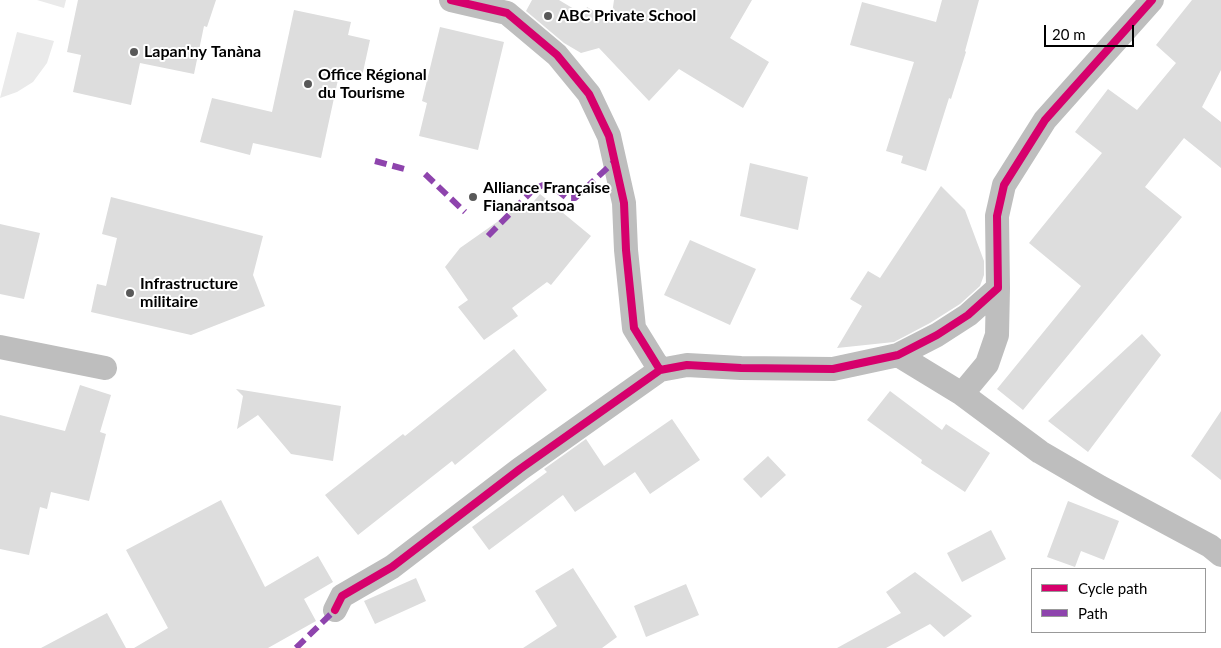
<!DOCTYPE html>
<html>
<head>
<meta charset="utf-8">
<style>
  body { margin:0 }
  #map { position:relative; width:1221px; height:648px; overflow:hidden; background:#fff; font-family:Lato,sans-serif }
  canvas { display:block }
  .legend { position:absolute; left:1031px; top:568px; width:175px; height:65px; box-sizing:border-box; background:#fff; border:1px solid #999; margin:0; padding:6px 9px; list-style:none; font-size:15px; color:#000 }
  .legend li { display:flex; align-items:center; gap:10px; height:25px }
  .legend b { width:25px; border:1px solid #999 }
  .scale { position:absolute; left:1044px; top:25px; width:90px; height:22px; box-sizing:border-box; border:2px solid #000; border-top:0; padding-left:6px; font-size:15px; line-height:18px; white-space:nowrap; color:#000; -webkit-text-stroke:4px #fff; paint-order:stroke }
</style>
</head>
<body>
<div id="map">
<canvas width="1221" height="648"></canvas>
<ul class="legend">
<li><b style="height:6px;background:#d6006c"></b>Cycle path</li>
<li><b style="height:6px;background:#8e44ad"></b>Path</li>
</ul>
<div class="scale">20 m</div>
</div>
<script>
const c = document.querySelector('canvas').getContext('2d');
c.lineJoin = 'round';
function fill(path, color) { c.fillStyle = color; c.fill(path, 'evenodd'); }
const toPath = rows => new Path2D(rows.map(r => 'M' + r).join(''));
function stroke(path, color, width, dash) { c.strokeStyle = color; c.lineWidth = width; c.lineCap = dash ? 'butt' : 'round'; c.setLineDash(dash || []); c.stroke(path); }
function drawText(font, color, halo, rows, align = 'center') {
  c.font = font + ' Lato,sans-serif'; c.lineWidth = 4; c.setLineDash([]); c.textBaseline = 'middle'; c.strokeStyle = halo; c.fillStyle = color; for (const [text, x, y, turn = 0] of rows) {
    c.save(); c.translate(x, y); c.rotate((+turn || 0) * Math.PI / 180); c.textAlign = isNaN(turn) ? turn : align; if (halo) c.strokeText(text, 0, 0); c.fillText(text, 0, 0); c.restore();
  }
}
fill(toPath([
  [37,0,66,0,64,8],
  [17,32,54,41,47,63,33,82,17,92,0,98]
]), '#eaeaea');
fill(toPath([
  [78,0,216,0,207,27,204,26,194,74,140,63,131,105,73,92,81,55,67,52],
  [532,0,559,0,584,15,587,7,611,21,614,0,752,0,730,38,769,62,743,108,679,69,649,101,599,48,581,53,564,43,526,11],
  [942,0,979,0,965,51,966,52,951,99,949,98,926,171,901,163,903,156,886,151,914,62,850,45,862,2,936,22],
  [1192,0,1221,0,1221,70,1202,107,1221,122,1221,168,1184,138,1145,187,1182,217,1023,410,997,389,1081,286,1029,243,1102,153,1075,132,1108,89,1137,110,1176,63,1156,45],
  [294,10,351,22,348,35,370,40,361,81,339,75,321,158,253,143,250,155,200,142,212,98,272,112],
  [440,27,504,42,478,150,419,136,427,103,422,101],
  [750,163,808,177,798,230,740,216],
  [941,186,965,210,984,261,984,275,980,286,960,304,930,323,894,342,837,348,862,306,850,299,868,271,880,278],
  [540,194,591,236,551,285,547,282,512,308,518,316,484,340,458,307,468,300,445,267,460,248,517,208,524,213],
  [111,197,263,236,253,275,265,306,191,335,91,312,97,284,106,286,117,238,102,234],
  [0,224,40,233,24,299,0,294],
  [690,240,756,269,730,325,664,295],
  [1142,334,1161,355,1088,452,1048,421],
  [514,349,547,390,455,465,452,461,358,535,325,495,403,434,405,436],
  [80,385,111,395,100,432,106,434,89,501,51,492,47,509,40,507,29,555,0,549,0,415,65,431],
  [236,389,341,406,333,461,291,454,258,415,237,429,243,396],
  [890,391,942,430,946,424,990,453,965,492,921,463,922,460,867,420],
  [1221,411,1221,480,1191,456],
  [672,419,700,460,650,494,635,472,575,512,563,495,489,550,472,527,547,472,544,469,586,439,604,466],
  [768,456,786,475,761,498,743,479],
  [221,500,265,587,318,556,333,582,304,599,316,621,268,648,134,648,168,628,126,550],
  [1068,501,1119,521,1104,560,1081,551,1075,567,1047,557],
  [991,530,1006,559,962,582,947,553],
  [573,568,617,637,602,648,523,648,557,626,535,591],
  [915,572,972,616,944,637,930,624,886,648,837,648,901,613,886,592],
  [416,578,426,601,375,624,364,601],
  [686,584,699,615,646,637,634,606],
  [107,613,126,648,41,648]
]), '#ddd');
stroke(toPath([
  [451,0,507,13,557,55,589,94,609,136,624,203,626,250,634,328,660,370],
  [998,288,997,335,987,364,962,394,1040,452,1100,487,1210,546,1221,555],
  [0,347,105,368],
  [898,355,962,394],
  [335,610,342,596,392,567,520,469,660,370,687,365,741,368,833,369,898,355,937,335,968,315,998,288,997,216,1004,185,1045,120,1152,0]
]), '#bebebe', 24);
stroke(toPath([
  [375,161,408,170],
  [425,174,465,212],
  [488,236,534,189,543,185,552,186,567,198,575,198,616,160],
  [296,648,335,610]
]), '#8e44ad', 6, [12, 6]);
stroke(toPath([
  [451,0,507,13,557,55,589,94,609,136,624,203,626,250,634,328,660,370],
  [335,610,342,596,392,567,520,469,660,370,687,365,741,368,833,369,898,355,937,335,968,315,998,288,997,216,1004,185,1045,120,1152,0]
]), '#d6006c', 8);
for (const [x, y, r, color] of [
  [548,16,5,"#595959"],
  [134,52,5,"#595959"],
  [308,84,5,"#595959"],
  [473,197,5,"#595959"],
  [130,293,5,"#595959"]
]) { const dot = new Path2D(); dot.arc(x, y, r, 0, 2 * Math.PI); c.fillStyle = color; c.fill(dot); stroke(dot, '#fff', 2); }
drawText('bold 16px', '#000', '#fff', [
  ["ABC Private School",558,16],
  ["Lapan'ny Tanàna",144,52],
  ["Office Régional",318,75],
  ["du Tourisme",318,93],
  ["Alliance Française",483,188],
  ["Fianarantsoa",483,206],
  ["Infrastructure",140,284],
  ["militaire",140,302]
], 'left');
</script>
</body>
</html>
